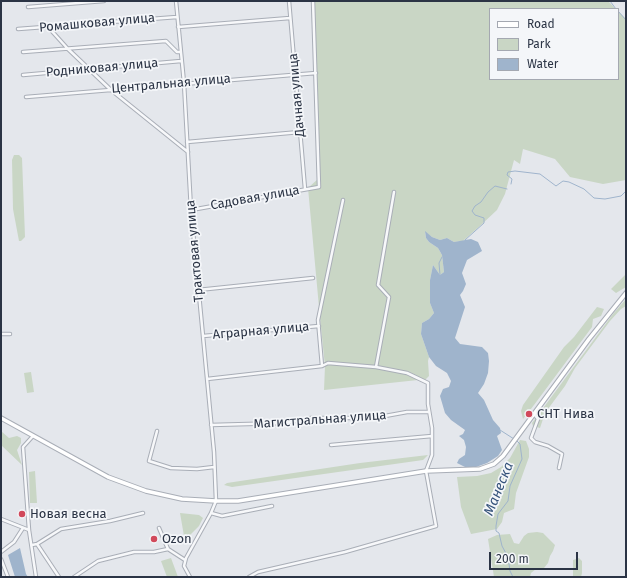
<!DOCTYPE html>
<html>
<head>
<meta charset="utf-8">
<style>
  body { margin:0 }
  #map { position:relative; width:627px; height:578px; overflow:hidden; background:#e4e7ec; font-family:"Fira Sans",sans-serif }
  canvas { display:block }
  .frame { position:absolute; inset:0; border:2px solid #2b3445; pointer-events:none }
  .legend { position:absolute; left:489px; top:8px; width:130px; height:72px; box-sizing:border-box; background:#f4f6f9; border:1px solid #a4a8b1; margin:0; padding:5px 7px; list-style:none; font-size:12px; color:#2b3445 }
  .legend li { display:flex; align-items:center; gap:8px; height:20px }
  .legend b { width:20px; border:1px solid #a4a8b1 }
  .scale { position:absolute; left:489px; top:552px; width:89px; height:18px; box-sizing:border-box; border:2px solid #2b3445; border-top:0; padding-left:5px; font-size:12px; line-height:14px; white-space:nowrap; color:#2b3445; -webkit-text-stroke:3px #f4f6f9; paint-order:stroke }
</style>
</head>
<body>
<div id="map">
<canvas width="627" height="578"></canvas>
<div class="frame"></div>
<ul class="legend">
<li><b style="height:5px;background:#fff"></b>Road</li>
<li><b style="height:11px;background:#c9d6c5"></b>Park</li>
<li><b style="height:11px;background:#9fb4cc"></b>Water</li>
</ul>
<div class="scale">200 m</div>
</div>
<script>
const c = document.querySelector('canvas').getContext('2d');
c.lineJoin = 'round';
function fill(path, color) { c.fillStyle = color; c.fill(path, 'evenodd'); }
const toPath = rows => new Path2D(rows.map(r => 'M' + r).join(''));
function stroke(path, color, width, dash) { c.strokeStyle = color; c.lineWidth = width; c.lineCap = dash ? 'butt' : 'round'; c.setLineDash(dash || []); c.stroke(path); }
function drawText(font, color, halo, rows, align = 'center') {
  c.font = font + ' "Fira Sans",sans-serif'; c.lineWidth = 3.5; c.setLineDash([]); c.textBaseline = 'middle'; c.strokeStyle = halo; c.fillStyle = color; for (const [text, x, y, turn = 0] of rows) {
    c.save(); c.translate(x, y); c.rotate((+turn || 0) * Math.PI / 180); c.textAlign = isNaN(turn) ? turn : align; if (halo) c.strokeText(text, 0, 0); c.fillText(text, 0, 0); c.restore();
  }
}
fill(toPath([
  [311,1,608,1,616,9,490,9,490,79,618,79,618,11,626,19,626,180,603,184,570,177,555,159,523,149,520,164,514,160,505,194,497,210,481,225,463,241,454,242,447,238,440,240,432,237,425,232,426,238,429,242,438,248,442,255,444,272,440,275,433,265,430,280,430,303,434,313,429,319,422,323,421,334,429,357,428,361,429,376,425,380,418,380,324,390,325,366,320,318,308,188,319,178],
  [14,155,19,155,22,158,25,237,21,241,19,241,13,209,12,160],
  [626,274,626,287,616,293,611,289],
  [626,299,626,306,621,309,610,321,575,368,565,386,545,413,540,428,533,426,532,423,613,314],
  [597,307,604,309,601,316,593,319,592,327,534,405,523,419,521,411,523,405,564,347,574,337],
  [31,372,34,392,27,393,24,373],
  [1,431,9,438,17,436,21,438,21,443,17,450,22,465,1,445],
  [520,440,526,441,529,449,529,457,516,493,514,509,504,513,502,522,497,529,471,534,461,507,457,477,477,476,491,473,501,467,510,458],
  [428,455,423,460,232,487,224,485,227,483,360,463],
  [35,471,37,503,30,503,29,472],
  [180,513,199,515,203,518,199,526,188,537,184,536],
  [537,532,543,533,555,545,553,551,550,556,548,563,544,568,536,569,531,573,530,577,494,577,488,539,497,535,510,534,514,543,519,544,524,536,528,533],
  [171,558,178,577,167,577,161,561],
  [579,558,582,561,582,573,581,577,573,577,573,560]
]), '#c9d6c5');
fill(toPath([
  [425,231,432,237,440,240,447,238,454,242,471,239,478,242,482,251,467,260,462,273,466,284,463,291,460,295,465,307,455,338,460,344,482,347,488,353,489,361,488,373,484,384,478,393,484,400,493,420,500,428,501,433,497,436,502,450,498,456,487,463,476,467,465,467,457,463,459,459,465,455,466,447,464,440,459,436,463,434,465,430,451,420,445,413,440,396,443,389,449,387,451,381,447,373,436,366,429,357,421,334,422,323,429,319,434,313,430,303,430,280,433,265,440,275,444,272,442,255,438,248,429,242,426,238],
  [20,548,26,574,28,577,15,577,8,555]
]), '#9fb4cc');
stroke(toPath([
  [610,1,616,9],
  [618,11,626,20],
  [511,184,512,179,507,175,508,172,515,171,540,174,556,186,563,181,569,182,584,189,594,198,605,199,621,196,626,191],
  [465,240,484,223,484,218,475,215,472,211,475,206,481,202,488,192,495,186,507,189],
  [440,275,439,263,442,257],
  [500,430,514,439],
  [513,577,510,571,508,557,502,546,499,533,496,531,496,526,498,514,508,501,510,486,522,459,520,444,517,441]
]), '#9fb4cc', 1);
const street = toPath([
  [176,1,184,83,191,210,214,452,216,501,211,513,186,558,184,566,190,577],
  [289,1,305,189],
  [28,7,104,1],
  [178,27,290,18],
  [49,28,68,49,111,90,188,152],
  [18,29,177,17],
  [23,52,166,41,177,52,180,52],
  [23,75,181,61],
  [26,97,316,73],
  [187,142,300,132],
  [191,210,319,187,313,1],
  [198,290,313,278],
  [1,334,10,334],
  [203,336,319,326],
  [322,366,318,320,343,200],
  [376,367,389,297,378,285,394,192],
  [207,379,322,366,328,363,376,367,407,373,428,383,428,404,432,428,432,455,426,471,436,526,345,552,258,572,249,577],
  [534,414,538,419,531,438,535,442,548,446,562,454,559,468],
  [211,425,285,423,311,418,374,418,407,412,429,412],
  [157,431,149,461,171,468,197,469,214,467],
  [33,436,23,447,29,530,36,577],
  [331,445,432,436],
  [211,513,222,516,272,506],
  [1,519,29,530],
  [159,528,168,549],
  [37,544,61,529,110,521,143,513],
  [32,545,37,544,59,577],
  [1,552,14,542,23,528],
  [1,559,8,577],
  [74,577,98,561,134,552,154,552,168,549,185,560]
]);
const secondary = toPath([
  [1,418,108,477,146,491,182,499,216,501,238,501,426,471,480,469,494,464,503,456,589,339,626,293]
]);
stroke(street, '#a9aeb7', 4.5);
stroke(secondary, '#a9aeb7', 5.5);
stroke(street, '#f7f8fa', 2.5);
stroke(secondary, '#fff', 3.5);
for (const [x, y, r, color] of [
  [529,414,4,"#d1495b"],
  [22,514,4,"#d1495b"],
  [154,539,4,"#d1495b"]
]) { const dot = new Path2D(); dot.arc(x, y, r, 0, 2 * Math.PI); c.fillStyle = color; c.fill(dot); stroke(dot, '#f4f6f9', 1.5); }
drawText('13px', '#2b3445', '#f4f6f9', [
  ["Ромашковая улица",97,23,-5],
  ["Родниковая улица",102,68,-5],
  ["Центральная улица",171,84,-5],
  ["Дачная улица",297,95,-95],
  ["Садовая улица",255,198,-10],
  ["Трактовая улица",195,251,-95],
  ["Аграрная улица",261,331,-5],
  ["Магистральная улица",320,420,-4]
]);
drawText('13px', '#2b3445', '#f4f6f9', [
  ["СНТ Нива",537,414],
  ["Новая весна",30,514],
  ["Ozon",162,539]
], 'left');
drawText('italic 14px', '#34527a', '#f4f6f9', [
  ["Манеска",499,489,-68]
]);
</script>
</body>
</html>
